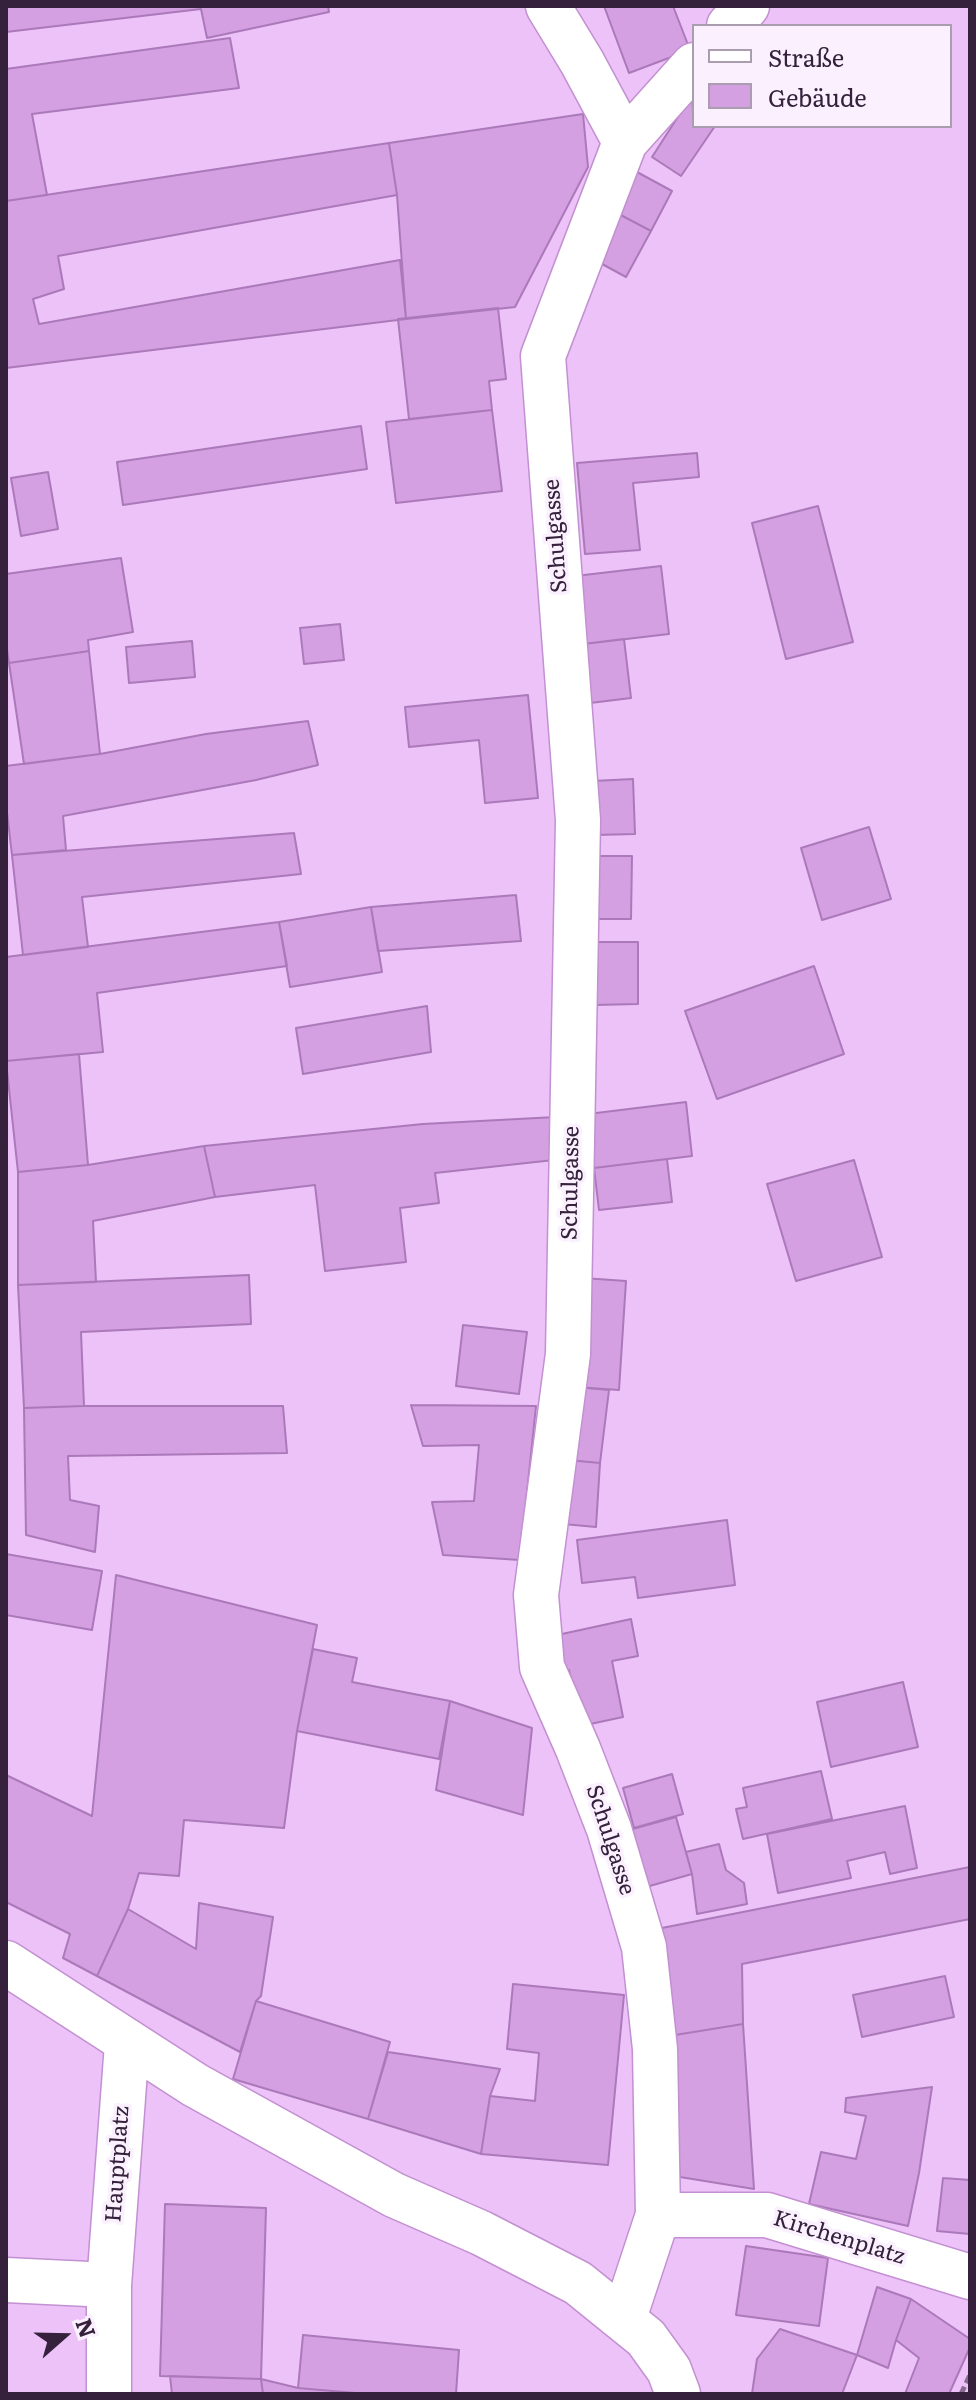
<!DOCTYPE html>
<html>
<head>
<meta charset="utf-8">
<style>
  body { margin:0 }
  #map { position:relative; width:976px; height:2400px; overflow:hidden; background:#ecc2f8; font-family:Literata,serif }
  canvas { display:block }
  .frame { position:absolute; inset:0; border:8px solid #35213b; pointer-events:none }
  .legend { position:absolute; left:692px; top:24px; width:260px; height:104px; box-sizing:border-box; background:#faf0fe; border:2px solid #ab9db0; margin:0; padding:10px 14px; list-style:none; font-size:24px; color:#35213b }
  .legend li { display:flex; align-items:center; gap:16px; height:40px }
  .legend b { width:40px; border:2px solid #ab9db0 }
  .north { position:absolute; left:24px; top:2296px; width:80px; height:80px; -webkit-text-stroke:6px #faf0fe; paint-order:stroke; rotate:70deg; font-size:22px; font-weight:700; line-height:32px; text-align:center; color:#35213b }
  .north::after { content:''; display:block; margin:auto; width:28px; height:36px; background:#35213b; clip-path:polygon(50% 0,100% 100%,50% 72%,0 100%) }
</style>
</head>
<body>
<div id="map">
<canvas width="976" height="2400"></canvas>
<div class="frame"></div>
<ul class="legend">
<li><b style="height:10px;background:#fff"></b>Straße</li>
<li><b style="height:22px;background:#d4a0e2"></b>Gebäude</li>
</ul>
<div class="north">N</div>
</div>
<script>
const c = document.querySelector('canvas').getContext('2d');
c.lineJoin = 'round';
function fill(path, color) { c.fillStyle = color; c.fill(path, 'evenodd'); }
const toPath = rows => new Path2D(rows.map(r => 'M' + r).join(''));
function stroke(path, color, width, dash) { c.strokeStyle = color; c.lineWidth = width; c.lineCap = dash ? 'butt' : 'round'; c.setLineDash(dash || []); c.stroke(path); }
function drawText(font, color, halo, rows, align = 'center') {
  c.font = font + ' Literata,serif'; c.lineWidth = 7; c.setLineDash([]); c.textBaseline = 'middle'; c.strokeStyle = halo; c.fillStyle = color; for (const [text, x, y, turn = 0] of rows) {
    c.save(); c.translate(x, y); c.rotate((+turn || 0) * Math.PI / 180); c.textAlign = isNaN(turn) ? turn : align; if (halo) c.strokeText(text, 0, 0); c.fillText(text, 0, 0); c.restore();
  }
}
const building = toPath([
  [6,6,328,6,329,12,207,38,201,9,6,32,6,6],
  [604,6,673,6,690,50,629,73,604,6],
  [230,38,239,88,32,114,47,195,6,201,6,69,230,38],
  [692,95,694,126,715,126,681,176,652,157,692,95],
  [583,114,588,167,515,307,406,319,397,195,389,143,583,114],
  [389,143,397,195,58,256,64,289,33,299,39,324,400,260,406,319,6,368,6,201,389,143],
  [637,172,672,191,651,231,615,212,637,172],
  [615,212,651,231,626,277,591,258,615,212],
  [498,308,506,379,489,381,492,410,409,419,398,319,498,308],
  [492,410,502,491,396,503,386,422,492,410],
  [361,426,367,469,123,505,117,462,361,426],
  [697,453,699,477,633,483,640,550,585,554,577,463,697,453],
  [48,472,58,529,21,536,11,478,48,472],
  [818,506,853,642,786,659,752,523,818,506],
  [121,558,133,632,88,640,89,651,9,663,6,643,6,574,121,558],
  [661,566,669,634,575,645,567,577,661,566],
  [340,624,344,660,304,664,300,628,340,624],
  [624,639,631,698,582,704,575,645,624,639],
  [192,641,195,677,129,683,126,647,192,641],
  [89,651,100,754,24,764,9,663,89,651],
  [528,695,538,798,485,803,479,740,409,747,405,707,528,695],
  [308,721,318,765,256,780,63,816,66,850,12,855,6,804,6,766,100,754,206,734,308,721],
  [633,779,635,834,595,835,593,781,633,779],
  [869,827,891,899,822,920,801,848,869,827],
  [294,833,301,874,82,897,88,947,23,955,12,855,294,833],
  [591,856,632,856,631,919,591,919,591,856],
  [516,895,521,941,378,951,371,907,516,895],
  [371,907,382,972,290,987,279,922,371,907],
  [279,922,287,966,97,993,103,1052,6,1061,6,957,279,922],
  [594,942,638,942,638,1004,594,1005,594,942],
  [814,966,844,1054,717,1099,685,1011,814,966],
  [427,1006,431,1052,303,1074,296,1028,427,1006],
  [79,1054,88,1165,18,1172,6,1061,79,1054],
  [686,1102,692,1156,594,1168,588,1114,686,1102],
  [556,1117,554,1160,435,1173,439,1203,400,1208,406,1262,325,1271,315,1185,215,1197,204,1146,423,1124,556,1117],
  [204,1146,215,1197,93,1221,96,1282,18,1285,18,1172,88,1165,204,1146],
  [667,1159,672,1202,599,1210,594,1168,667,1159],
  [854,1160,882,1257,796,1281,767,1184,854,1160],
  [249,1275,251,1324,81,1332,84,1406,24,1408,18,1285,249,1275],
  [583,1278,626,1281,619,1390,575,1387,583,1278],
  [463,1325,527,1332,519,1394,456,1386,463,1325],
  [575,1387,609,1390,600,1463,568,1460,575,1387],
  [411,1405,536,1406,520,1560,443,1555,432,1502,474,1501,479,1445,423,1446,411,1405],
  [84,1406,283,1406,287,1453,68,1456,70,1500,99,1506,95,1552,26,1535,24,1408,84,1406],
  [568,1460,600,1463,596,1527,563,1524,568,1460],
  [727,1520,735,1585,638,1598,635,1577,582,1583,577,1540,727,1520],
  [6,1554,102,1571,92,1630,6,1615,6,1554],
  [116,1575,317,1625,297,1731,284,1828,184,1820,179,1876,139,1873,128,1909,97,1976,63,1958,70,1934,6,1902,6,1775,92,1816,116,1575],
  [631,1619,638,1656,612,1661,623,1717,581,1726,569,1670,555,1673,548,1637,631,1619],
  [313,1649,357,1658,352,1682,450,1701,439,1759,297,1731,313,1649],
  [903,1682,918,1747,831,1767,817,1702,903,1682],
  [450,1701,532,1728,523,1815,436,1790,450,1701],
  [821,1771,832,1819,743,1839,736,1809,747,1807,743,1788,821,1771],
  [672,1774,683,1814,634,1828,623,1788,672,1774],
  [905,1806,917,1868,890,1874,885,1852,847,1861,851,1878,778,1893,767,1834,905,1806],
  [676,1817,692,1874,639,1889,622,1832,676,1817],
  [719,1844,726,1870,744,1883,747,1904,697,1914,692,1874,686,1852,719,1844],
  [970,1867,970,1919,742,1964,743,2024,669,2036,662,1928,970,1867],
  [199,1903,273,1917,261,1996,256,2001,240,2052,97,1976,128,1909,196,1949,199,1903],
  [945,1976,954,2017,862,2037,853,1995,945,1976],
  [513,1984,624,1995,608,2165,481,2154,490,2096,535,2101,539,2053,507,2049,513,1984],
  [256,2001,390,2042,368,2119,233,2079,256,2001],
  [743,2024,754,2189,680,2177,669,2036,743,2024],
  [388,2052,500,2069,490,2096,481,2154,368,2119,388,2052],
  [932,2087,919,2173,908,2226,809,2204,821,2152,856,2159,866,2116,845,2112,846,2098,932,2087],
  [943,2178,970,2180,970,2234,937,2231,943,2178],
  [165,2204,266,2208,261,2379,160,2376,165,2204],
  [746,2246,828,2258,819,2326,736,2315,746,2246],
  [877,2287,911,2299,896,2340,888,2368,857,2355,877,2287],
  [911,2299,970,2339,970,2347,949,2394,905,2394,919,2358,896,2340,911,2299],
  [780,2329,857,2355,842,2394,752,2394,757,2359,780,2329],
  [303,2335,459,2350,456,2394,367,2394,298,2388,303,2335],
  [170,2376,261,2379,263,2394,172,2394,170,2376],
  [261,2379,298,2388,367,2394,263,2394,261,2379]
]);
fill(building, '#d4a0e2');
stroke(building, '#ab79b9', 2);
const minor = toPath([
  [548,6,582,62,625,142],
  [729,26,747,6],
  [658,2215,767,2215,970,2277],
  [6,2280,109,2285],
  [624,2318,658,2215,655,2049,644,1947,609,1829,578,1749,542,1667,536,1595,568,1354,578,820,543,356,625,142,694,65],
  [109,2394,109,2285,127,2044]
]);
const tertiary = toPath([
  [6,1963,195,2085,394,2195,481,2233,578,2283,646,2338,669,2370,678,2394]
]);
stroke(minor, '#c390d1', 47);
stroke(tertiary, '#c390d1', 47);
stroke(toPath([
  [961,2394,970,2375]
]), '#896b92', 5, [8, 4]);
stroke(minor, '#fff', 44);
stroke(tertiary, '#fff', 44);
drawText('22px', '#35213b', '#faf0fe', [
  ["Schulgasse",556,536,-94],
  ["Schulgasse",571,1183,-89],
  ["Schulgasse",610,1840,72],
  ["Hauptplatz",118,2164,-86],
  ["Kirchenplatz",839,2238,17]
]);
</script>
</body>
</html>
